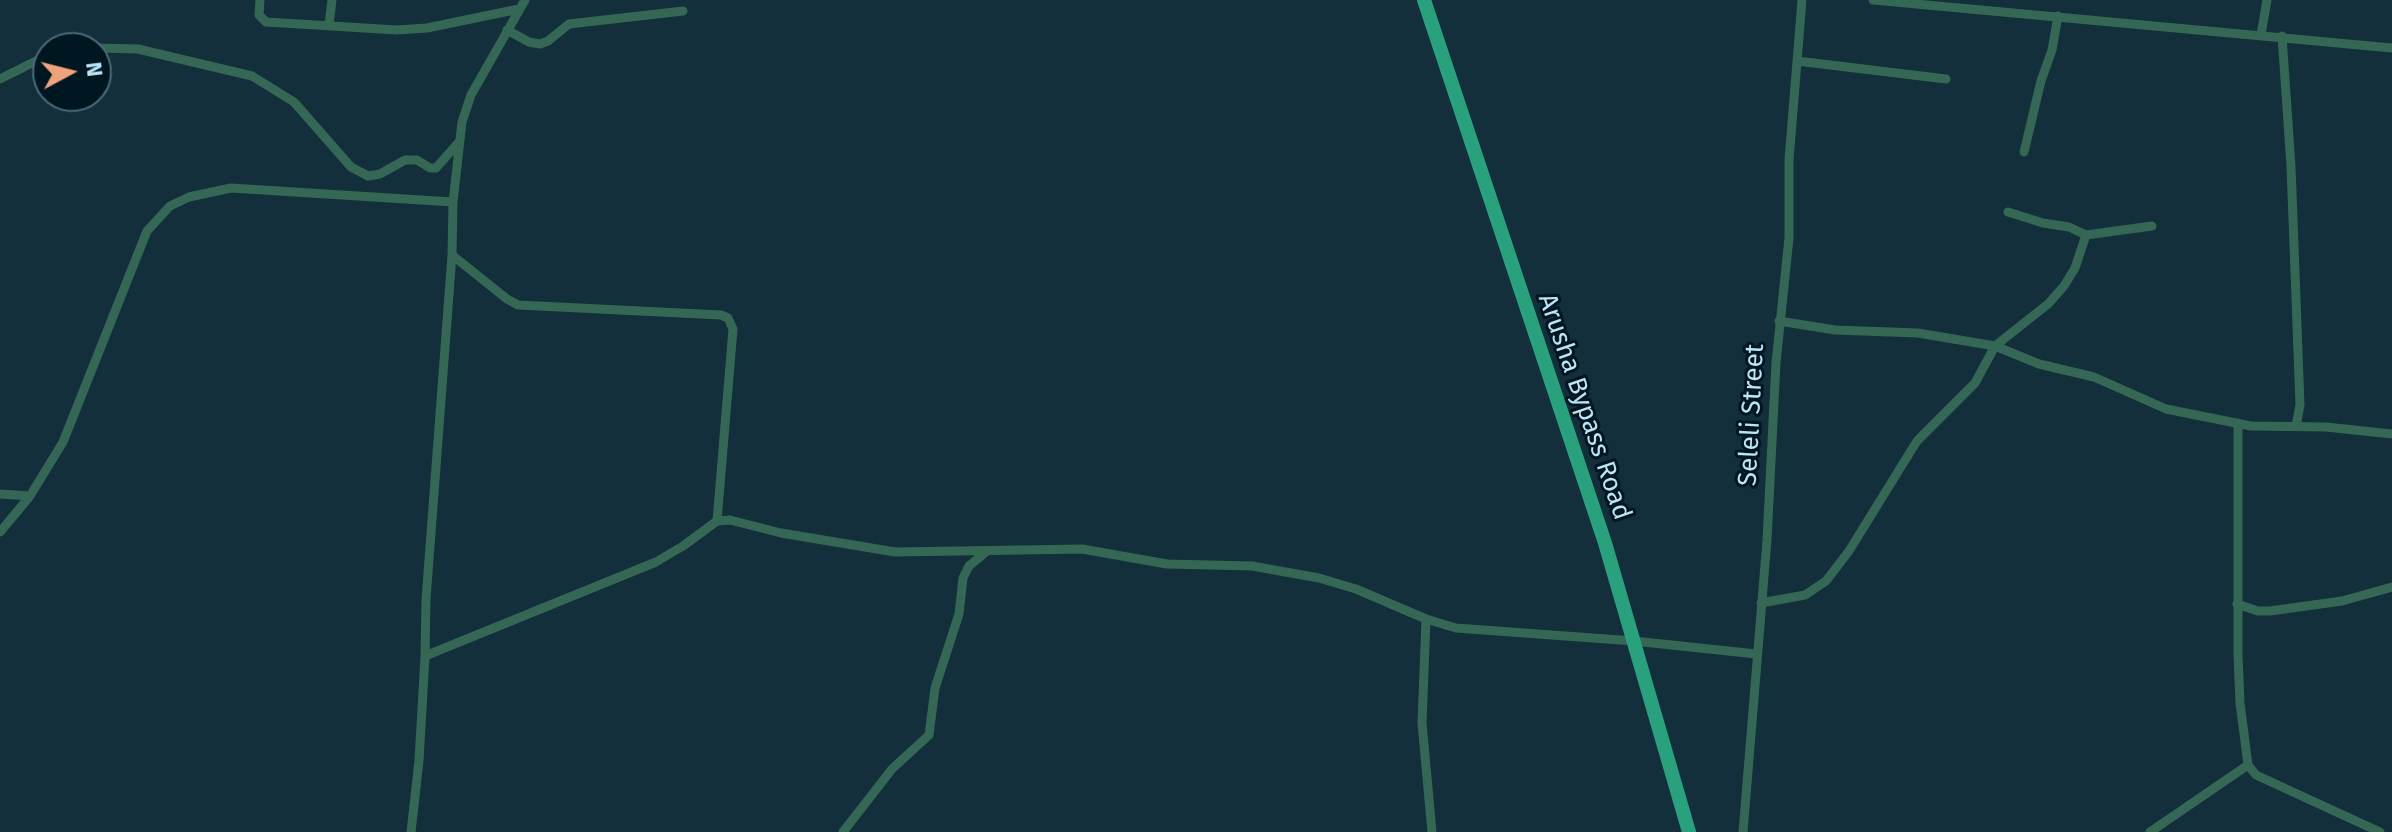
<!DOCTYPE html>
<html>
<head>
<meta charset="utf-8">
<style>
  body { margin:0 }
  #map { position:relative; width:2392px; height:832px; overflow:hidden; background:#122f3b; font-family:"Fira Sans",sans-serif }
  canvas { display:block }
  .north { position:absolute; left:32px; top:32px; width:80px; height:80px; box-sizing:border-box; background:#001722; border:2px solid #4b6978; border-radius:50%; rotate:83deg; font-size:22px; font-weight:700; line-height:32px; text-align:center; color:#bbe5f9 }
  .north::after { content:''; display:block; margin:auto; width:28px; height:36px; background:#f0a27a; clip-path:polygon(50% 0,100% 100%,50% 72%,0 100%) }
</style>
</head>
<body>
<div id="map">
<canvas width="2392" height="832"></canvas>
<div class="north">N</div>
</div>
<script>
const c = document.querySelector('canvas').getContext('2d');
c.lineJoin = 'round';
const toPath = rows => new Path2D(rows.map(r => 'M' + r).join(''));
function stroke(path, color, width, dash) { c.strokeStyle = color; c.lineWidth = width; c.lineCap = dash ? 'butt' : 'round'; c.setLineDash(dash || []); c.stroke(path); }
function drawText(font, color, halo, rows, align = 'center') {
  c.font = font + ' "Fira Sans",sans-serif'; c.lineWidth = 6; c.setLineDash([]); c.textBaseline = 'middle'; c.strokeStyle = halo; c.fillStyle = color; for (const [text, x, y, turn = 0] of rows) {
    c.save(); c.translate(x, y); c.rotate((+turn || 0) * Math.PI / 180); c.textAlign = isNaN(turn) ? turn : align; if (halo) c.strokeText(text, 0, 0); c.fillText(text, 0, 0); c.restore();
  }
}
stroke(toPath([
  [260,0,259,15,266,22,397,30,427,28,519,9],
  [1873,0,2392,48],
  [329,25,332,0],
  [507,30,529,42,540,44,548,41,569,24,683,11],
  [2261,35,2267,0],
  [2282,36,2291,166,2300,405,2296,426],
  [96,48,138,49,252,76,294,102,351,167,368,176,380,174,405,160,417,160,430,168,436,168,459,142],
  [1797,61,1946,79],
  [0,79,48,55],
  [2024,152,2041,81,2052,50,2058,16],
  [2008,212,2043,223,2069,227,2086,235],
  [452,255,507,299,518,305,721,315,728,318,733,329,717,521],
  [1779,321,1835,330,1918,333,1995,346,2039,364,2094,377,2166,409,2251,426,2326,427,2392,434],
  [2238,423,2238,655,2240,703,2248,765,2256,775,2380,832],
  [0,494,30,496],
  [0,532,30,496,63,442,147,231,170,206,189,197,231,188,453,202],
  [1761,603,1805,595,1826,581,1849,551,1917,441,1975,383,1995,346,2048,304,2064,286,2075,268,2086,235,2152,226],
  [2237,604,2258,611,2270,611,2342,601,2392,587],
  [1426,619,1422,723,1432,832],
  [425,656,656,562,683,546,717,521,730,520,781,533,895,552,1082,549,1167,564,1252,566,1319,578,1356,589,1426,619,1456,628,1634,641,1756,654],
  [411,832,419,761,425,656,426,599,452,255,453,202,462,122,471,95,525,0],
  [843,832,892,769,929,735,935,688,959,614,963,578,969,566,987,551],
  [1743,832,1767,540,1776,363,1789,238,1789,160,1802,0],
  [2150,832,2248,765]
]), '#356755', 9);
stroke(toPath([
  [1424,0,1605,543,1689,832]
]), '#2aa17d', 14);
drawText('26px', '#bbe5f9', '#001722', [
  ["Arusha Bypass Road",1584,407,71],
  ["Seleli Street",1752,415,-87]
]);
</script>
</body>
</html>
